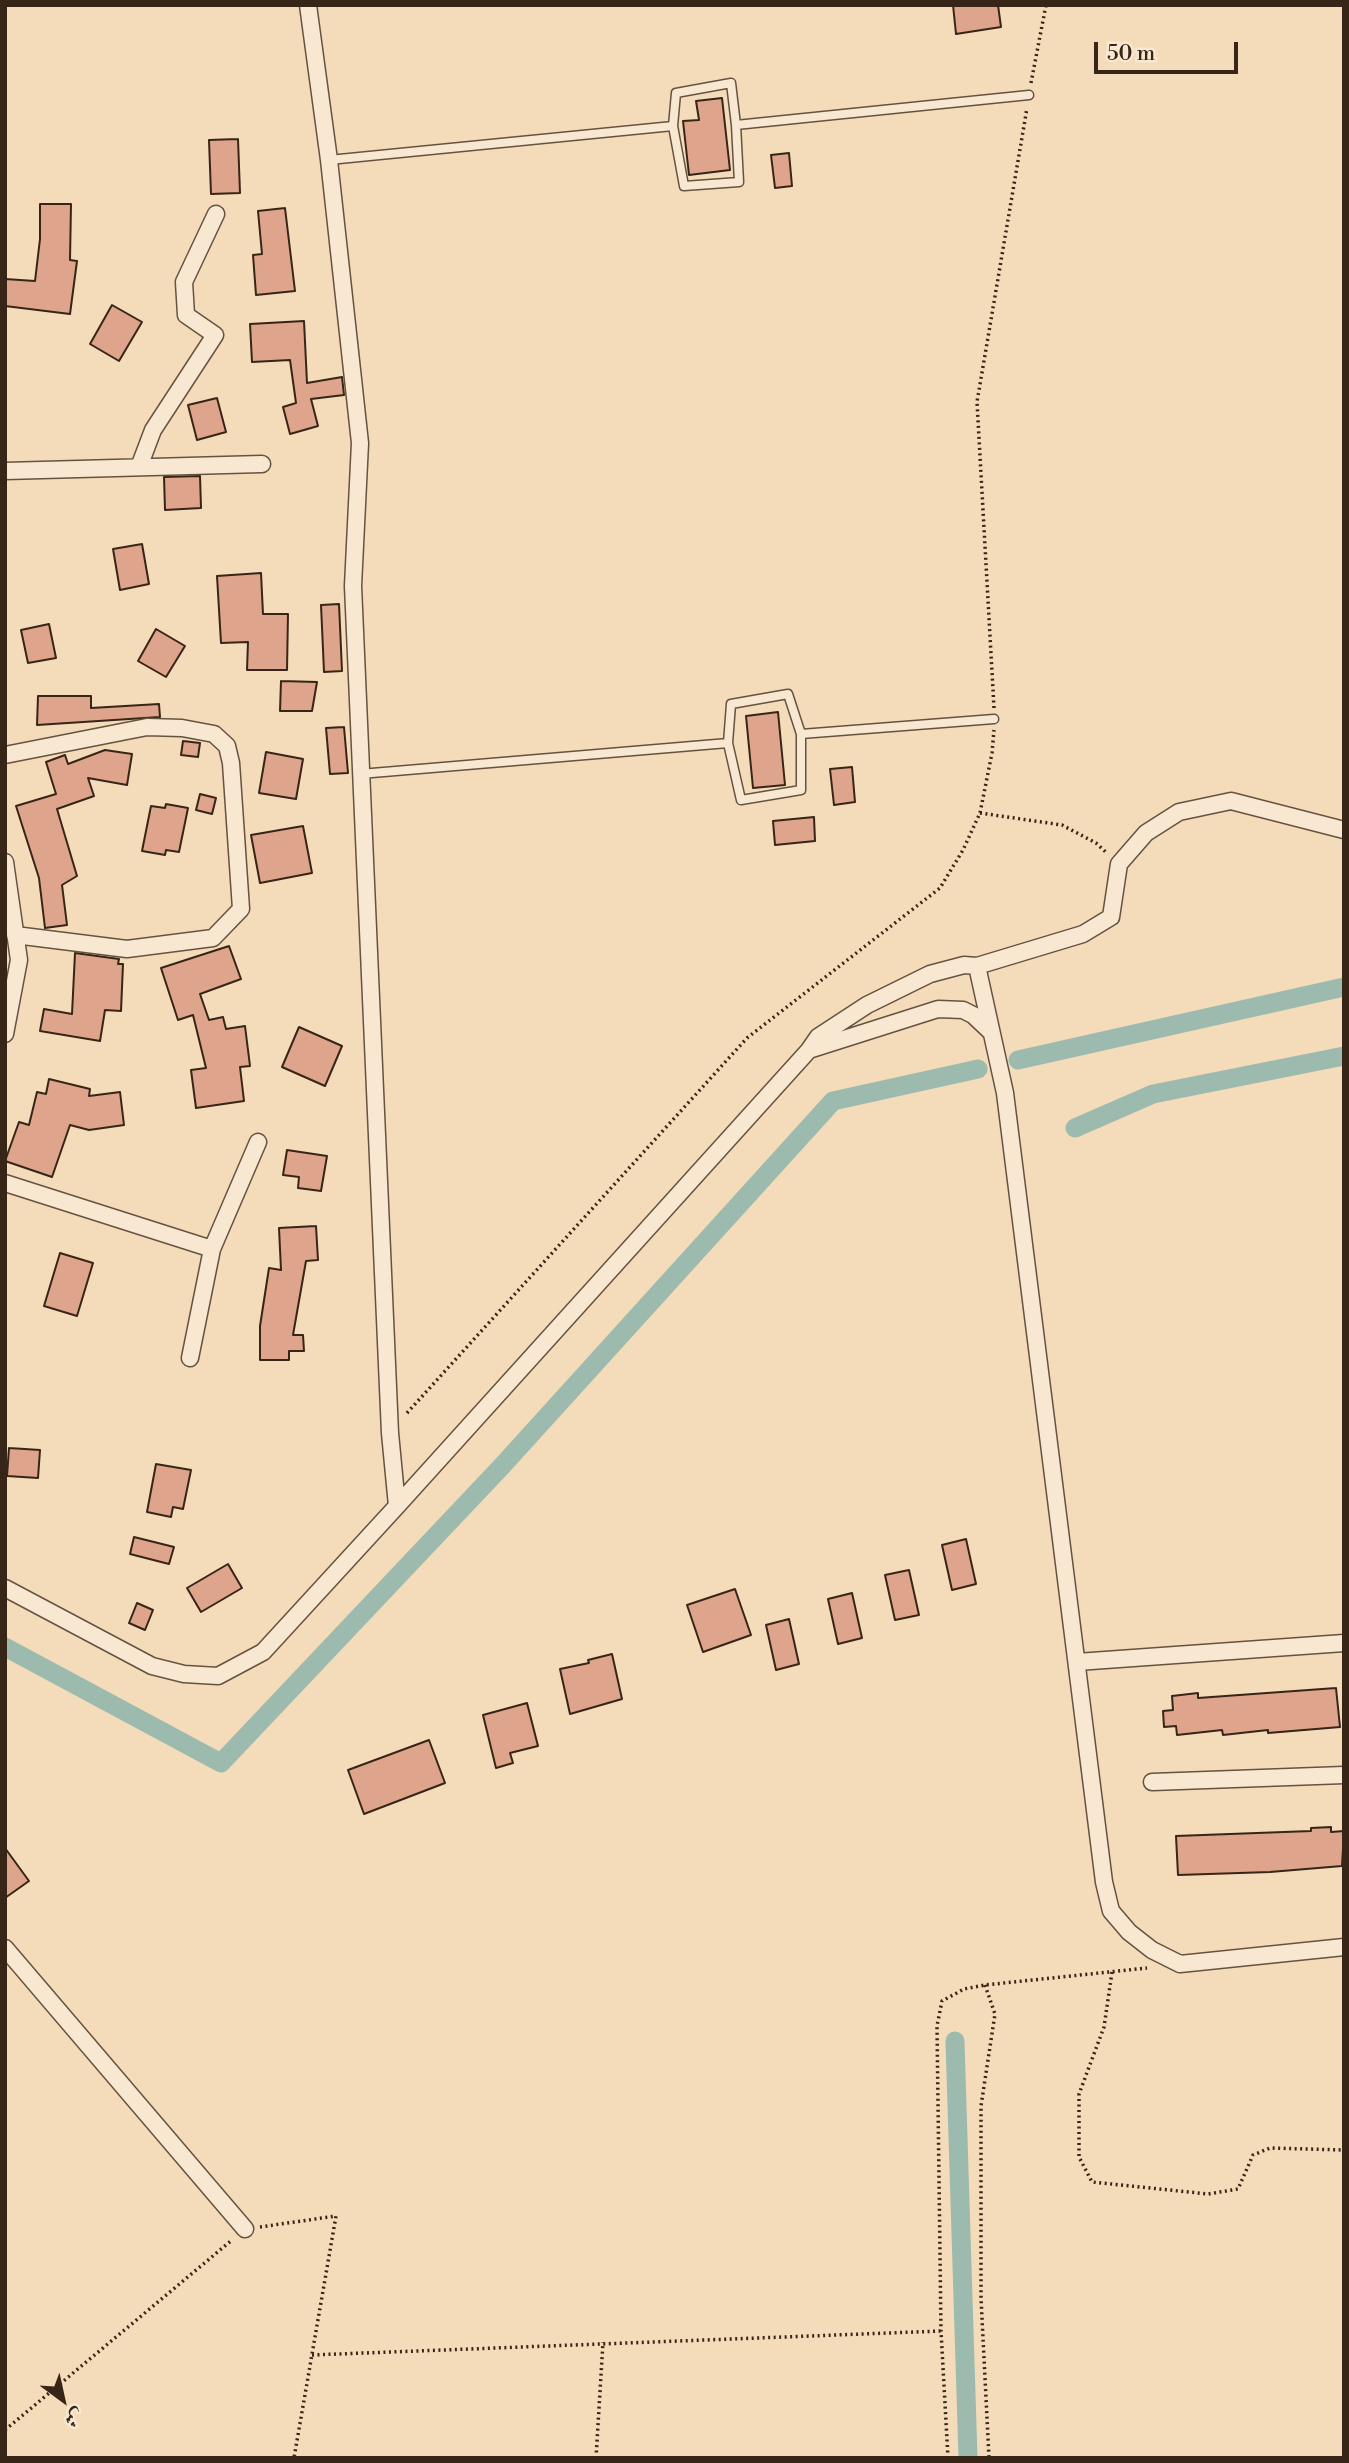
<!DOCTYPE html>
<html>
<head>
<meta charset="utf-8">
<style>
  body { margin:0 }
  #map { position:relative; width:1349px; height:2463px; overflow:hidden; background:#f4dbb9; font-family:"Libre Bodoni",Amiri,serif }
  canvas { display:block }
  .frame { position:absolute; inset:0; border:7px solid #372517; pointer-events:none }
  .north { position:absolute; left:28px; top:2365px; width:70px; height:70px; -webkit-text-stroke:5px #f8e8d2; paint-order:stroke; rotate:147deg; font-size:19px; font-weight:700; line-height:28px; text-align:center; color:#372517 }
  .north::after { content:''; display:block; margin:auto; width:24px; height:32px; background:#372517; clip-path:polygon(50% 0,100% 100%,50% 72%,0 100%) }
  .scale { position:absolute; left:1094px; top:42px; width:144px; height:32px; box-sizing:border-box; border:4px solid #372517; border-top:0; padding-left:9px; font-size:21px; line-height:24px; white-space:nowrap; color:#372517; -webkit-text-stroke:5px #f8e8d2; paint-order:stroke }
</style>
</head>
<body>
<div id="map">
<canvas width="1349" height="2463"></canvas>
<div class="frame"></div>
<div class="north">ش</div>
<div class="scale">50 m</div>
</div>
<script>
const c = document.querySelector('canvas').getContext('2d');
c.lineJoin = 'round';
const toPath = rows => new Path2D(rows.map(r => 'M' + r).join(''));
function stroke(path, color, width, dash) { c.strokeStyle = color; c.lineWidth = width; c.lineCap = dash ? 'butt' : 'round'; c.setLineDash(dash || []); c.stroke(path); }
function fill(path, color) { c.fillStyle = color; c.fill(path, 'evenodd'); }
stroke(toPath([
  [1018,1060,1344,987],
  [1075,1128,1153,1094,1344,1056],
  [5,1647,221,1763,502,1466,833,1101,978,1069],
  [955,2041,968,2458]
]), '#9cbbae', 19);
const building = toPath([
  [953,5,998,5,1001,27,956,34,953,5],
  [722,98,730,170,689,175,683,121,699,120,696,101,722,98],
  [238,139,240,193,211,194,209,140,238,139],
  [789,153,792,186,775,188,771,155,789,153],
  [40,204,71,204,70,260,77,261,70,314,5,306,5,279,35,281,40,239,40,204],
  [285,208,295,291,256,295,253,255,262,254,258,211,285,208],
  [112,305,142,322,119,361,90,344,112,305],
  [304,321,307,383,342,377,344,395,311,399,318,426,290,434,283,407,296,403,290,360,252,362,250,324,304,321],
  [217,398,226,432,197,440,188,405,217,398],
  [200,476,201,508,165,510,164,477,200,476],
  [142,544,149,584,120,590,113,549,142,544],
  [261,573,263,614,288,614,287,670,247,670,248,642,221,643,217,576,261,573],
  [339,604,342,671,324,672,321,605,339,604],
  [49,624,56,658,28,663,21,630,49,624],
  [156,629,185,646,166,677,138,661,156,629],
  [281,681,317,682,312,711,280,711,281,681],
  [38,696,91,696,91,708,159,704,160,717,37,725,38,696],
  [778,712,785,785,753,788,746,716,778,712],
  [344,727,348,773,330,774,326,728,344,727],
  [183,741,200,743,198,757,181,755,183,741],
  [105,750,132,754,127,785,88,778,94,796,57,809,77,876,62,885,67,925,45,928,39,878,16,806,56,794,46,762,65,755,68,764,105,750],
  [266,752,303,759,296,799,259,793,266,752],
  [852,767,855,802,834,805,830,769,852,767],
  [200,794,216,798,212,814,196,810,200,794],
  [166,804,188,808,179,852,166,850,165,855,142,851,151,806,165,808,166,804],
  [814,817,815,841,775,845,773,821,814,817],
  [303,826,312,873,260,883,251,835,303,826],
  [229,946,241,979,200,994,209,1020,223,1017,226,1029,245,1026,250,1066,240,1067,244,1101,196,1108,191,1070,206,1068,193,1015,178,1020,161,968,229,946],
  [75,953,119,959,118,964,123,964,121,1011,105,1010,100,1041,40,1031,44,1009,72,1014,75,953],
  [299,1027,342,1046,325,1086,282,1067,299,1027],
  [49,1079,90,1089,89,1096,120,1092,124,1125,89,1130,70,1125,52,1177,5,1161,19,1122,29,1125,37,1092,46,1094,49,1079],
  [287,1150,327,1156,321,1191,298,1188,299,1177,283,1175,287,1150],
  [316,1226,318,1260,306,1261,293,1335,303,1335,304,1351,289,1351,289,1360,260,1360,260,1326,269,1268,281,1270,279,1228,316,1226],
  [60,1253,93,1263,77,1316,44,1306,60,1253],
  [9,1448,40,1450,38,1478,7,1476,9,1448],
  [156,1464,191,1470,183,1509,173,1507,171,1517,147,1512,156,1464],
  [134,1537,174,1547,169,1564,130,1554,134,1537],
  [966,1539,976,1584,952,1590,942,1545,966,1539],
  [228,1564,242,1588,201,1612,187,1588,228,1564],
  [909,1570,919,1615,895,1620,885,1575,909,1570],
  [735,1589,751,1635,703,1652,687,1605,735,1589],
  [852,1593,862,1638,838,1644,828,1599,852,1593],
  [137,1603,153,1610,145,1630,129,1623,137,1603],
  [789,1619,799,1664,776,1670,766,1625,789,1619],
  [612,1654,622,1699,570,1714,560,1669,589,1663,588,1660,612,1654],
  [1336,1688,1340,1727,1268,1733,1268,1730,1223,1735,1222,1730,1177,1735,1176,1726,1164,1727,1163,1711,1173,1710,1172,1696,1198,1693,1198,1698,1336,1688],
  [527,1703,538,1746,510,1753,513,1763,496,1768,483,1715,527,1703],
  [429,1740,445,1783,364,1814,348,1770,429,1740],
  [1331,1827,1331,1832,1344,1831,1342,1866,1270,1872,1178,1875,1176,1836,1311,1831,1311,1828,1331,1827],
  [5,1848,29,1881,5,1898,5,1848]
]);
fill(building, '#dfa48c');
stroke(building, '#372517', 2);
const lane = toPath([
  [673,126,676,93,731,83,736,125],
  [329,160,673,126,684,186,739,182,736,125,1029,95],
  [728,743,731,704,788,694,801,734],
  [360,774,728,743,741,800,801,790,801,734,994,719]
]);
const street = toPath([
  [308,5,329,160,360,443,353,586,390,1433,397,1506],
  [139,467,153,430,215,335,186,315,184,282,216,214],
  [5,471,262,464],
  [5,755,147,727,182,728,214,734,227,746,231,763,241,909,213,938,127,949,15,935],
  [5,862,19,960,5,1034],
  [977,966,1005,1093,1104,1882,1111,1911,1129,1932,1152,1950,1180,1964,1344,1947],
  [809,1050,938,1009,963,1010,973,1015,991,1032],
  [5,1183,212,1249,258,1142],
  [190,1358,212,1249],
  [5,1588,152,1666,184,1674,218,1676,263,1652,397,1506,809,1050,818,1037,867,1005,930,974,964,965,977,966,1083,934,1111,917,1119,864,1146,833,1179,812,1231,801,1344,830],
  [1077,1662,1344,1643],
  [1152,1782,1344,1775],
  [5,1948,245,2229]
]);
stroke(lane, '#665240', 11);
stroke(street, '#665240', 19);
stroke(toPath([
  [1031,83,1046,5],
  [994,708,977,402,1027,108],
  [980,813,1062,825,1096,843,1108,854],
  [407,1413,747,1038,940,888,963,850,980,813,992,753,994,730],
  [1112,1972,1104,2027,1079,2094,1079,2157,1092,2182,1208,2194,1238,2189,1253,2155,1270,2148,1344,2150],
  [985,1985,995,2014,981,2106,981,2298,989,2458],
  [260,2227,336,2216,294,2458],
  [312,2355,941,2331],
  [5,2430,232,2240],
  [596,2458,603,2342],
  [948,2458,941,2331,937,2026,942,2001,964,1989,985,1985,1147,1968]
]), '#372517', 3.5, [2, 3.5]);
stroke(lane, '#f8e8d2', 8);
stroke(street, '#f8e8d2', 16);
</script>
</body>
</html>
